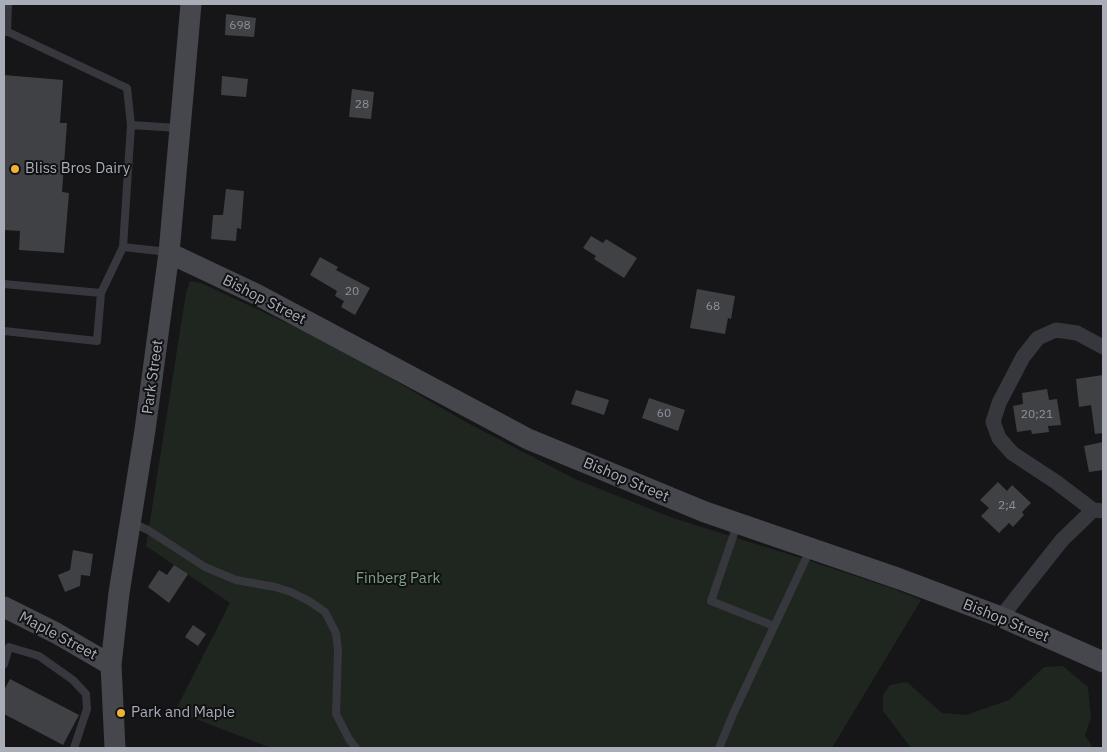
<!DOCTYPE html>
<html>
<head>
<meta charset="utf-8">
<style>
  body { margin:0 }
  #map { position:relative; width:1107px; height:752px; overflow:hidden; background:#161618; font-family:"IBM Plex Sans",sans-serif }
  canvas { display:block }
  .frame { position:absolute; inset:0; border:5px solid #a8adb8; pointer-events:none }
</style>
</head>
<body>
<div id="map">
<canvas width="1107" height="752"></canvas>
<div class="frame"></div>
</div>
<script>
const c = document.querySelector('canvas').getContext('2d');
c.lineJoin = 'round';
function fill(path, color) { c.fillStyle = color; c.fill(path, 'evenodd'); }
const toPath = rows => new Path2D(rows.map(r => 'M' + r).join(''));
function stroke(path, color, width, dash) { c.strokeStyle = color; c.lineWidth = width; c.lineCap = dash ? 'butt' : 'round'; c.setLineDash(dash || []); c.stroke(path); }
function drawText(font, color, halo, rows, align = 'center') {
  c.font = font + ' "IBM Plex Sans",sans-serif'; c.lineWidth = 4; c.setLineDash([]); c.textBaseline = 'middle'; c.strokeStyle = halo; c.fillStyle = color; for (const [text, x, y, turn = 0] of rows) {
    c.save(); c.translate(x, y); c.rotate((+turn || 0) * Math.PI / 180); c.textAlign = isNaN(turn) ? turn : align; if (halo) c.strokeText(text, 0, 0); c.fillText(text, 0, 0); c.restore();
  }
}
fill(toPath([
  [190,281,201,283,308,333,363,362,464,421,575,479,673,518,807,560,894,589,921,600,832,748,271,748,175,711,230,603,146,546,186,293],
  [1063,666,1088,687,1091,718,1085,735,1093,748,911,748,883,711,883,695,890,685,907,682,942,713,966,715,1009,700,1044,667]
]), '#1e261f');
fill(toPath([
  [226,14,256,18,254,37,225,35],
  [4,75,63,80,60,123,67,123,62,192,69,193,64,253,19,250,20,231,4,230],
  [222,76,248,79,246,97,221,95],
  [352,89,374,92,371,119,349,117],
  [226,189,244,191,241,229,237,228,236,241,211,239,213,215,223,215],
  [591,236,603,243,606,239,637,258,624,278,594,259,596,256,583,248],
  [320,257,338,267,336,270,370,288,355,315,341,307,344,301,335,296,337,291,310,275],
  [697,289,735,296,731,319,728,318,725,334,690,328],
  [1103,375,1103,433,1095,434,1091,405,1079,407,1076,379],
  [1047,389,1049,400,1057,399,1061,425,1048,426,1049,432,1032,434,1031,430,1017,432,1013,406,1023,404,1022,393],
  [576,390,609,400,604,415,571,404],
  [649,398,685,410,678,431,642,418],
  [1103,442,1103,470,1089,472,1084,446],
  [998,482,1007,491,1012,485,1031,503,1022,512,1024,515,1013,527,1009,523,999,533,981,516,989,508,980,500],
  [73,550,93,554,90,576,81,575,80,586,65,592,58,575,70,570],
  [174,565,188,574,169,603,148,587,159,570,167,575],
  [193,625,206,634,198,646,185,637],
  [10,679,79,715,63,745,4,714,4,690]
]), '#404145');
stroke(toPath([
  [4,30,127,88,131,125],
  [7,32,8,4],
  [123,247,168,252],
  [4,284,101,293,123,247,131,125,178,128],
  [4,331,97,341,101,293],
  [132,523,148,530,205,567,236,580,275,587,291,592,309,601,325,612,336,633,338,651,336,714,349,739,356,748],
  [737,525,711,601,774,626],
  [4,664,9,647,39,656,73,680,86,694,87,709,74,748],
  [719,748,734,712,810,550]
]), '#37383d', 8);
stroke(toPath([
  [1093,510,1056,482,1012,453,999,438,993,422,999,403,1023,357,1038,338,1056,330,1077,333,1103,347],
  [1001,617,1062,540,1093,510,1103,511]
]), '#37383d', 15);
stroke(toPath([
  [169,253,256,294,528,439,705,512,900,579,1001,617,1103,662],
  [4,607,56,633,111,665],
  [115,748,111,665,119,593,145,430,169,253,191,4]
]), '#45474d', 21);
for (const [x, y, r, color] of [
  [15,169,5,"#f2b134"],
  [121,713,5,"#f2b134"]
]) { const dot = new Path2D(); dot.arc(x, y, r, 0, 2 * Math.PI); c.fillStyle = color; c.fill(dot); stroke(dot, '#111113', 2); }
drawText('12px', '#8e929b', null, [
  ["698",240,26],
  ["28",362,105],
  ["20",352,292],
  ["68",713,307],
  ["60",664,414],
  ["20;21",1037,415],
  ["2;4",1007,506]
]);
drawText('15px', '#a8adb8', '#111113', [
  ["Bliss Bros Dairy",25,169],
  ["Park and Maple",131,713]
], 'left');
drawText('15px', '#a8adb8', '#111113', [
  ["Bishop Street",264,300,27],
  ["Park Street",153,377,-82],
  ["Bishop Street",626,480,23],
  ["Bishop Street",1006,621,22],
  ["Maple Street",58,636,28]
]);
drawText('15px', '#7fa381', '#111113', [
  ["Finberg Park",398,579]
]);
</script>
</body>
</html>
